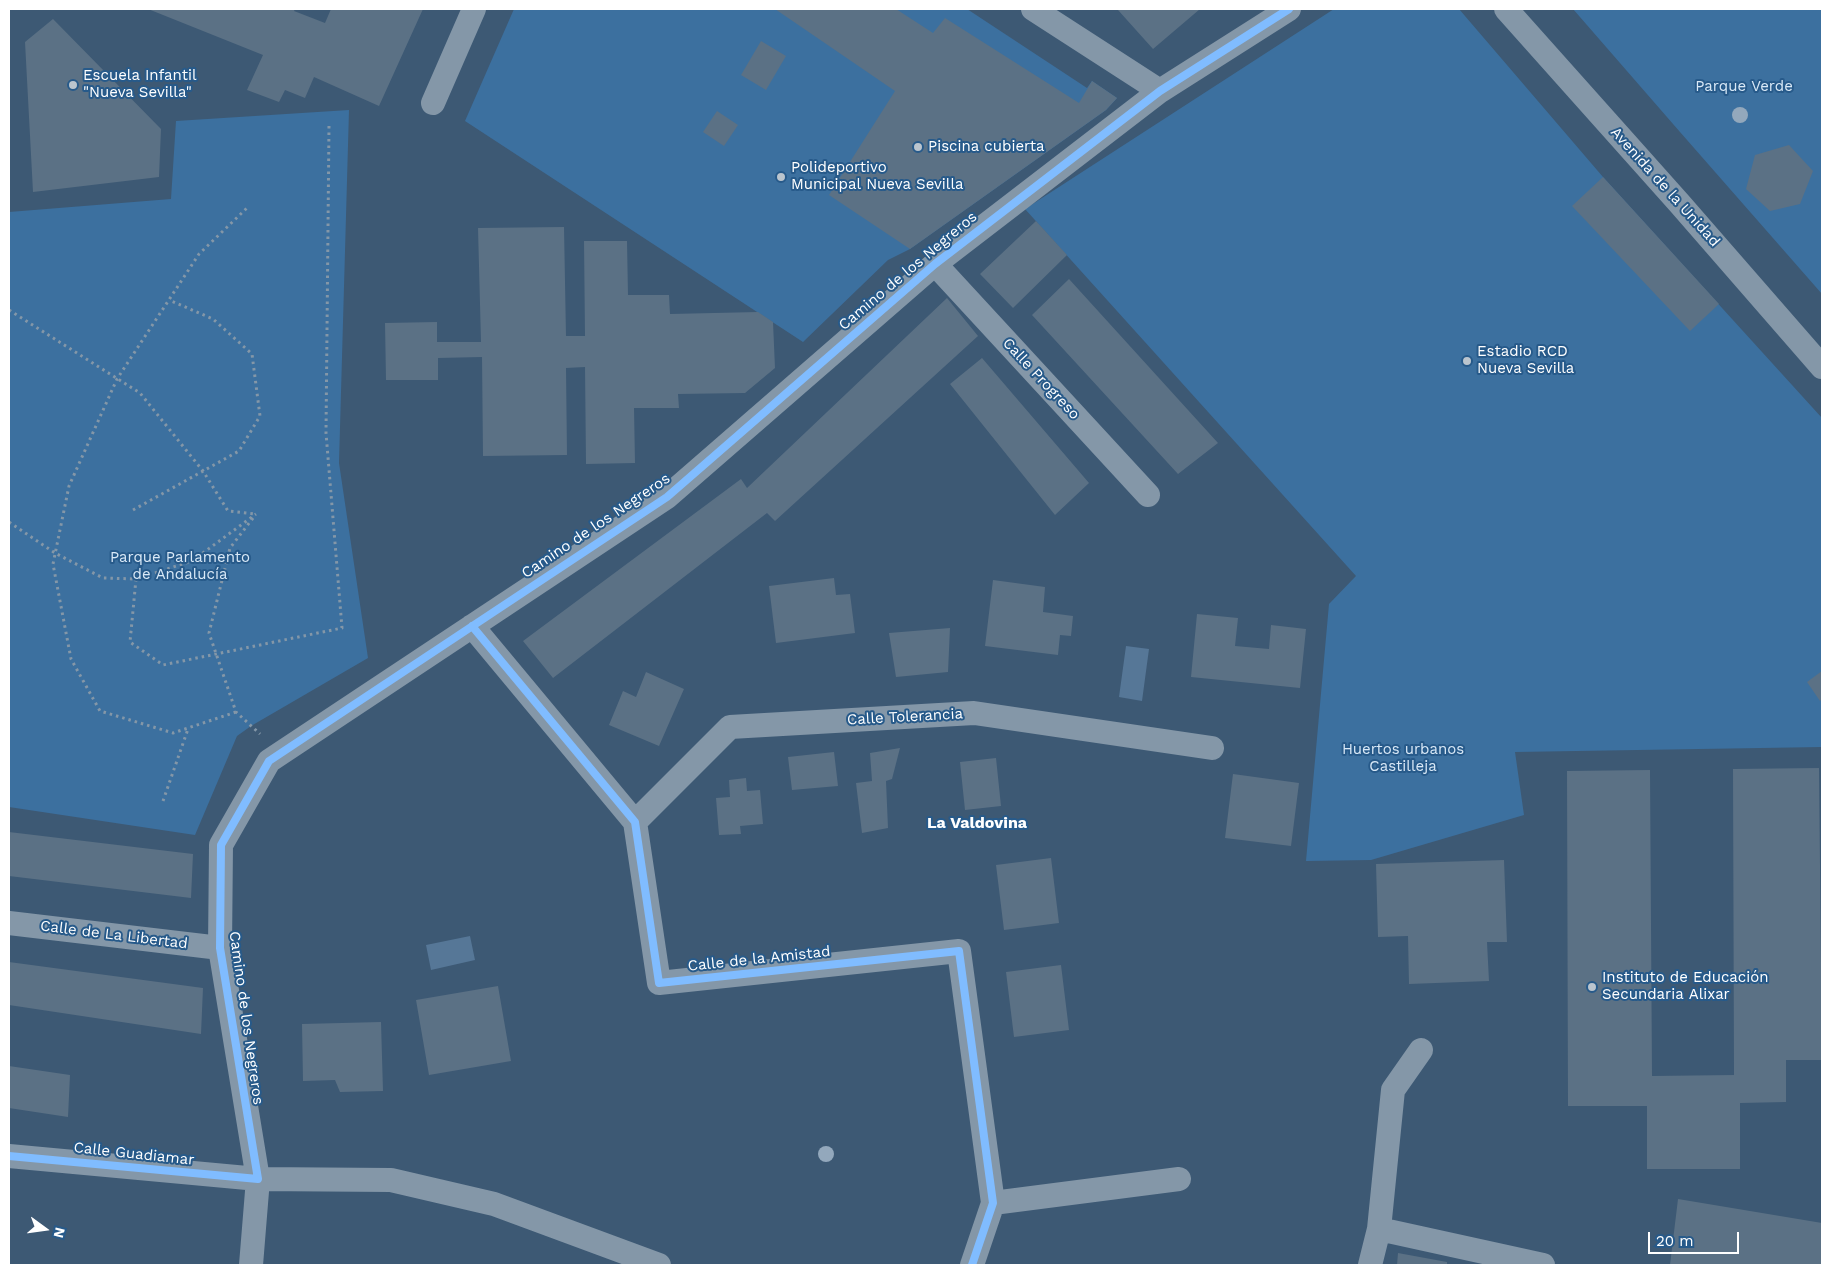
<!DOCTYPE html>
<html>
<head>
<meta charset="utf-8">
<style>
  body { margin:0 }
  #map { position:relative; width:1831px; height:1274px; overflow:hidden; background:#3d5974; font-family:"Work Sans",sans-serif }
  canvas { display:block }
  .frame { position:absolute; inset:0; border:10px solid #fff; pointer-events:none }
  .north { position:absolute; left:20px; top:1204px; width:50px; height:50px; -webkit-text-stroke:4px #275a8a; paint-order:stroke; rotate:104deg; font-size:14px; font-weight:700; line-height:20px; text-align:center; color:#fff }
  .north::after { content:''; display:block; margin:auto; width:18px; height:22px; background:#fff; clip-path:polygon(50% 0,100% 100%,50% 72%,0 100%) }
  .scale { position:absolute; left:1648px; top:1232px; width:91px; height:22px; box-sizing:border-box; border:2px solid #fff; border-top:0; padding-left:6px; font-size:15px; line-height:18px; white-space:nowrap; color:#fff; -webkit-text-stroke:4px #275a8a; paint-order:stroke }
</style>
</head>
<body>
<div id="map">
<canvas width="1831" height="1274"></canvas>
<div class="frame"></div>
<div class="north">N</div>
<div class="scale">20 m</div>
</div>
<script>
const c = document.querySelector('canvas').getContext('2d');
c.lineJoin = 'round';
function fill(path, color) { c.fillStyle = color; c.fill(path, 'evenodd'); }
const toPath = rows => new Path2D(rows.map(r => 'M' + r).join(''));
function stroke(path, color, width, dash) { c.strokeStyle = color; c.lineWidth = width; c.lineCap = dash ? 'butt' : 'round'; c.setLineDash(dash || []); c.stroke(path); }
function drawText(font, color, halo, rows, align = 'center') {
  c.font = font + ' "Work Sans",sans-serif'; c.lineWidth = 4; c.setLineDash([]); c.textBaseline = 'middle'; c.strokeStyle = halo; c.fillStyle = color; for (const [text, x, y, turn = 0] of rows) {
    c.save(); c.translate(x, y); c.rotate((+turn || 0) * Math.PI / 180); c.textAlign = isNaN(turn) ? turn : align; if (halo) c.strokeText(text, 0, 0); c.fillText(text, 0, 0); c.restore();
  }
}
fill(toPath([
  [514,9,967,9,1087,88,1092,81,1117,98,1106,110,910,249,888,260,803,342,465,121],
  [1334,9,1459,9,1603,177,1822,418,1822,747,1515,752,1524,815,1371,860,1306,861,1329,604,1356,576,1025,209],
  [1573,9,1822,9,1822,294,1680,132],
  [349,110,339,463,368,658,251,726,237,736,195,835,9,807,9,212,171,199,176,121]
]), '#3c709f');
fill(toPath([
  [1126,646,1149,649,1142,701,1119,697],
  [470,936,475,960,431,970,426,945]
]), '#567797');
fill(toPath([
  [148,9,295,9,294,11,325,23,331,9,423,9,379,106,314,77,305,98,285,90,279,102,247,90,263,55],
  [775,9,896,9,933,33,945,18,1079,103,1092,81,1117,98,1106,110,910,249,829,195,895,91],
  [1119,9,1200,9,1153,49,1118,10],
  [53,19,161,129,159,177,33,192,25,42],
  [761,41,786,56,766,90,741,75],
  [717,111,738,125,724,146,703,132],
  [1789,145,1813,171,1800,204,1770,211,1746,189,1755,155],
  [1603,177,1719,304,1690,331,1572,206],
  [1036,221,1067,255,1013,308,980,274],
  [564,227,566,336,585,336,584,241,627,241,628,295,669,295,670,314,758,312,773,322,775,368,745,393,678,394,679,408,634,408,635,463,586,464,585,367,566,368,567,455,483,456,482,357,438,358,438,380,386,380,385,323,437,322,437,342,481,342,478,228],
  [1069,279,1218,443,1178,474,1032,315],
  [947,298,978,336,775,521,767,513,553,678,523,641,741,479,747,488],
  [982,358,1089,483,1055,515,950,384],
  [834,578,836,595,850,594,855,633,776,643,769,586],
  [993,580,1045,587,1043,612,1073,616,1071,636,1060,635,1058,655,985,646],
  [1197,614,1238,618,1235,646,1269,649,1271,625,1306,629,1300,688,1191,677],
  [950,628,948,672,896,677,889,633],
  [1822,671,1822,699,1820,701,1807,682],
  [646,672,684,689,659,746,609,725,623,691,636,697],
  [900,748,892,779,886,781,888,828,862,833,856,783,872,781,870,753],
  [834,752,838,786,792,790,788,757],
  [996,758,1001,806,965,810,960,762],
  [1819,768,1822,1060,1786,1060,1786,1102,1740,1103,1740,1169,1647,1169,1647,1106,1568,1106,1567,771,1650,770,1652,1076,1734,1075,1733,769],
  [1233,774,1299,783,1291,846,1225,838],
  [746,778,747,791,760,790,763,824,740,826,741,834,719,835,716,798,730,797,729,780],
  [9,832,193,854,191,898,9,876],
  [1051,858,1059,923,1004,930,996,865],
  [1504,860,1507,942,1487,942,1489,981,1409,984,1408,936,1378,937,1376,864],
  [9,962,203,988,201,1034,9,1005],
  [1061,965,1069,1030,1014,1037,1006,972],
  [498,986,511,1061,429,1075,416,1000],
  [381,1022,383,1091,340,1092,335,1080,303,1081,302,1024],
  [9,1066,70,1075,68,1117,9,1108],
  [1678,1199,1822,1223,1822,1265,1670,1265],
  [1398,1253,1447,1262,1447,1265,1397,1265]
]), '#5b7185');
stroke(toPath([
  [9,310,140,393,203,471,228,511,256,514],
  [133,510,239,451,260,416,252,354,213,319,169,300],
  [253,518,230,548,209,633,236,712,260,734],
  [9,522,55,553,103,578,136,579,192,561,256,514],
  [136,579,130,642,163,665,342,628,326,433,329,125],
  [236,712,173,733,100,711,71,659,53,564,69,486,117,379,199,254,248,207],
  [163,801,188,729]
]), '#8497a8', 3, [2.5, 4]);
stroke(toPath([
  [1033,9,1160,91],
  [1506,9,1680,204,1822,367],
  [433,103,474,9],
  [935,264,1148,495],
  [472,626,635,822,659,983,959,951,993,1203,972,1265],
  [635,822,730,727,974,713,1212,748],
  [9,923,220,948],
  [9,1156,258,1179,220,948,221,845,269,761,667,497,935,264,1160,91,1289,9],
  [993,1203,1179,1179],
  [1379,1229,1543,1265],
  [251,1265,258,1179,391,1180,494,1204,659,1265],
  [1370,1265,1379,1229,1393,1090,1421,1050]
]), '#8497a8', 24);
stroke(toPath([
  [472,626,635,822,659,983,959,951,993,1203,972,1265],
  [9,1156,258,1179,220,948,221,845,269,761,667,497,935,264,1160,91,1289,9]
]), '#80bcff', 8);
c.fillStyle = '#93a8bc';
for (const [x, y] of [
  [1740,115],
  [826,1154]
]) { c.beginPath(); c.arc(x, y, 8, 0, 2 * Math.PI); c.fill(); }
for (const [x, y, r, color] of [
  [73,85,5,"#bbc5ce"],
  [918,147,5,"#bbc5ce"],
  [781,177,5,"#bbc5ce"],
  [1467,361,5,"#bbc5ce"],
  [1592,987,5,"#bbc5ce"]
]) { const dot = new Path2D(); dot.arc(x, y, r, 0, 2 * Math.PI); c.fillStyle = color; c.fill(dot); stroke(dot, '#275a8a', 2); }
drawText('15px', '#fff', '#275a8a', [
  ["Escuela Infantil",83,76],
  ["\"Nueva Sevilla\"",83,93],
  ["Piscina cubierta",928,147],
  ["Polideportivo",791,168],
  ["Municipal Nueva Sevilla",791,185],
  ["Estadio RCD",1477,352],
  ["Nueva Sevilla",1477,369],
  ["Instituto de Educación",1602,978],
  ["Secundaria Alixar",1602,995]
], 'left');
drawText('15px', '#d9e9f7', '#275a8a', [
  ["Parque Verde",1744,87],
  ["Parque Parlamento",180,558],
  ["de Andalucía",180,575],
  ["Huertos urbanos",1403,750],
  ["Castilleja",1403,767]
]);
drawText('15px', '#fff', '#275a8a', [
  ["Avenida de la Unidad",1665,187,48],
  ["Camino de los Negreros",908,271,-40],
  ["Calle Progreso",1041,379,47],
  ["Camino de los Negreros",596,526,-34],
  ["Calle Tolerancia",905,717,-3],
  ["Calle de La Libertad",114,935,7],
  ["Calle de la Amistad",759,959,-6],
  ["Camino de los Negreros",246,1018,82],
  ["Calle Guadiamar",134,1154,6]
]);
drawText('bold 16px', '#fff', '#275a8a', [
  ["La Valdovina",977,823]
]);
</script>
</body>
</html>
